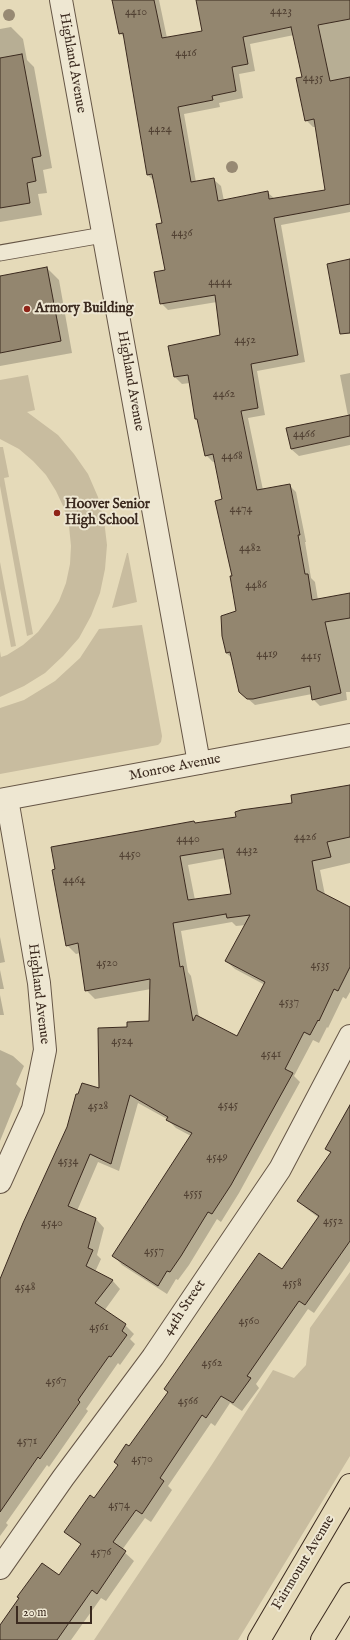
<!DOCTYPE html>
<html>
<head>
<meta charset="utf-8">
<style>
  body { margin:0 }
  #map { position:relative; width:350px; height:1640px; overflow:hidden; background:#e5dab9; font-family:"IM FELL English",serif }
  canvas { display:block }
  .scale { position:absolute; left:16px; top:1606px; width:76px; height:18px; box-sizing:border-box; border:2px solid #3b2a1f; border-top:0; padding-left:5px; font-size:12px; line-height:14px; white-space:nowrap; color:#3b2a1f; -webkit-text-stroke:3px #eee7d2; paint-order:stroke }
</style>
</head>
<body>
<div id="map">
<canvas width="350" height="1640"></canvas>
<div class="scale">20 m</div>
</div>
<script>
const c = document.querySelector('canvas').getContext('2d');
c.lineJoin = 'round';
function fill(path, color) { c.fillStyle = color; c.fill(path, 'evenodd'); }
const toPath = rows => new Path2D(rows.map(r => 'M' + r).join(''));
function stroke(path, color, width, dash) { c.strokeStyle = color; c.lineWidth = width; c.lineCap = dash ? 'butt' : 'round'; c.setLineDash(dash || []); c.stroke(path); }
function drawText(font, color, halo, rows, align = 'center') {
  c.font = font + ' "IM FELL English",serif'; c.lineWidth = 4; c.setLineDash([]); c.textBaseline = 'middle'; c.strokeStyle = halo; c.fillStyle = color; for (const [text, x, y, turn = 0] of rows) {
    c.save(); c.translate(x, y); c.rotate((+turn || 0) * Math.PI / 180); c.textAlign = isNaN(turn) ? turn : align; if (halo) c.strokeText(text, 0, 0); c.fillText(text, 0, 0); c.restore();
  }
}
fill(toPath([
  [28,375,35,410,27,412,58,435,74,454,88,474,98,497,104,520,107,545,105,569,100,593,91,616,79,638,63,656,45,673,24,686,0,697,0,651,1,657,7,655,23,645,38,632,49,617,59,601,66,583,70,564,71,546,69,526,64,508,56,491,46,475,33,461,19,449,0,439,0,380],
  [0,447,3,447,9,477,4,478,33,634,27,636,0,486],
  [127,553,128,553,137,602,112,608],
  [0,562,16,646,11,647,0,589],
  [142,625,162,736,161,742,158,745,0,774,0,708,24,700,55,681,80,658,99,629],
  [350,1272,350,1456,238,1640,94,1640,211,1466,273,1370,294,1378,306,1365,310,1328]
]), '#c8bc9f');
fill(toPath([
  [113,0,159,0,167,38,204,32,197,0,350,0,350,212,281,225,305,362,257,371,265,415,248,418,263,490,289,485,296,492,306,542,305,542,311,578,315,582,318,600,350,594,350,692,346,692,347,700,320,706,313,699,312,694,255,705,240,692,232,658,226,653,237,612,223,500,216,462,213,462,206,455,199,421,196,418,190,383,182,384,175,377,169,347,221,336,217,302,168,310,161,303,167,271,163,224,154,181,148,175,125,38,120,33],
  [294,35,303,77,306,120,313,127,316,127,326,190,275,199,267,192,224,201,221,186,213,179,196,182,184,114,220,107,219,103,243,98,239,74,255,71,250,44],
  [11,27,23,39,27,60,34,67,52,168,43,170,47,193,38,194,42,215,0,222,0,29],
  [47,268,59,280,72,353,0,366,0,277],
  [350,373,350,445,299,456,291,449,348,416,340,375],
  [350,786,350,863,320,870,325,895,349,908,350,905,350,992,346,999,343,997,328,1028,327,1027,319,1043,313,1040,294,1076,300,1082,239,1193,221,1222,217,1219,189,1265,178,1280,176,1279,167,1294,122,1265,114,1256,191,1136,176,1128,167,1119,138,1103,119,1171,98,1162,77,1211,96,1219,104,1228,97,1255,101,1259,95,1272,112,1280,120,1289,104,1311,125,1325,134,1334,130,1339,135,1344,120,1365,118,1363,86,1409,88,1411,49,1467,47,1465,6,1523,8,1525,0,1536,0,1288,100,1090,129,1028,150,1022,151,989,95,999,86,990,80,953,76,954,67,945,196,824,237,817,294,804],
  [226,858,233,895,195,900,188,865],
  [232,922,236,926,246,925,226,961,235,969,265,985,238,1038,199,1017,191,976,188,972,181,931],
  [0,937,5,962,0,963],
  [0,970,4,989,0,989,0,993],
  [0,995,4,1015,0,1015],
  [0,1050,13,1056,24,1066,16,1084,21,1089,0,1141],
  [350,1104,350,1261,314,1313,308,1309,256,1384,259,1388,242,1411,230,1403,215,1426,211,1423,168,1486,172,1490,151,1522,145,1518,122,1550,134,1561,106,1601,101,1598,71,1640,0,1640,0,1627,59,1577,81,1545,65,1532,94,1499,118,1466,115,1462,130,1448,282,1270,319,1218,307,1209,298,1201,331,1153,326,1148]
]), '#0003');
const building = toPath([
  [112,0,154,0,162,38,202,31,196,0,350,0,350,19,318,25,330,81,350,77,350,204,274,218,298,355,251,364,258,408,241,411,257,490,290,484,300,535,298,535,305,574,308,574,312,600,350,593,350,618,325,622,341,693,312,700,310,686,253,699,247,699,239,692,230,652,226,653,222,636,221,616,236,611,230,576,232,576,215,501,222,499,213,454,205,456,197,419,195,419,188,375,174,377,168,346,220,335,215,295,160,304,154,272,165,270,156,224,162,223,152,174,147,175,123,33,119,34,112,0],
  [291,27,302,77,296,78,305,121,314,119,325,190,269,199,268,191,218,201,214,178,191,182,178,107,213,100,212,96,236,91,232,67,248,64,243,37,291,27],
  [22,54,41,156,32,158,36,181,27,183,30,203,0,208,0,58,22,54],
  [350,259,350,333,340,334,327,264,350,259],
  [47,267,61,341,0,353,0,276,47,267],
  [350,415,350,436,291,449,286,428,350,415],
  [350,785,350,837,327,842,331,857,312,861,317,890,350,907,350,967,338,991,334,989,319,1021,318,1020,310,1035,304,1032,285,1069,293,1073,231,1185,212,1214,208,1212,181,1256,170,1272,167,1271,158,1286,112,1256,192,1133,166,1120,168,1117,130,1095,111,1164,90,1154,68,1206,96,1218,88,1248,93,1250,86,1266,113,1280,95,1303,126,1324,122,1331,127,1335,111,1357,109,1356,78,1400,80,1402,40,1459,38,1457,0,1512,0,1279,23,1223,67,1127,76,1094,78,1094,82,1083,99,1088,98,1028,127,1027,127,1022,149,1021,150,979,85,991,78,943,66,946,52,870,55,869,51,847,194,821,195,823,236,817,235,812,241,810,292,803,291,795,350,785],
  [223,849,231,894,188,900,180,856,223,849],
  [226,914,227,918,250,915,225,961,265,982,237,1036,196,1015,193,1021,183,966,180,967,173,923,226,914],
  [350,1105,350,1241,305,1305,299,1301,247,1376,251,1378,233,1403,221,1396,206,1418,202,1415,160,1478,164,1481,142,1514,136,1510,113,1542,126,1551,97,1594,92,1590,57,1640,0,1640,0,1625,19,1598,17,1597,42,1563,59,1575,81,1544,64,1532,90,1495,94,1498,118,1465,114,1462,126,1444,129,1446,168,1392,164,1389,259,1253,282,1269,319,1216,297,1201,331,1152,325,1149,350,1105]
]);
fill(building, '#93866f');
stroke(building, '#3b2a1f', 1);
const service = toPath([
  [0,253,103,235]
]);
const minor = toPath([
  [61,0,199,763],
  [0,1182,33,1109,45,1050,39,983,7,799],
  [0,1568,63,1478,153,1357,280,1169,350,1036]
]);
const tertiary = toPath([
  [0,800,350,735]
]);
const primary = toPath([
  [259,1640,350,1485],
  [322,1640,350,1594]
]);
stroke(service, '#665646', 17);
stroke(minor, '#665646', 24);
stroke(tertiary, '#665646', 24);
stroke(primary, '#3b2a1f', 24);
stroke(service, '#eee7d2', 15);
stroke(minor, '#eee7d2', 22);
stroke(tertiary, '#eee7d2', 22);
stroke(primary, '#e5dab9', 22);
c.fillStyle = '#978973';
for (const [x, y] of [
  [9,15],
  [232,167]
]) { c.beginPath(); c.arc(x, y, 6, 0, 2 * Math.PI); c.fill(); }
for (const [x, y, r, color] of [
  [27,309,4,"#8f2418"],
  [57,513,4,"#8f2418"]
]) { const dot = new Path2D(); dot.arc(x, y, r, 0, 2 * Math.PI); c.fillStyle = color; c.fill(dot); stroke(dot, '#eee7d2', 1.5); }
drawText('12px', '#514133', null, [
  ["4423",281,12],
  ["4410",136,13],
  ["4416",186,54],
  ["4435",313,79],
  ["4424",160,130],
  ["4436",182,234],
  ["4444",220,283],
  ["4452",245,341],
  ["4462",224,395],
  ["4466",304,435],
  ["4468",232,457],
  ["4474",241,510],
  ["4482",250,549],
  ["4486",256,586],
  ["4419",267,655],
  ["4415",311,657],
  ["4426",305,838],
  ["4440",188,840],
  ["4432",247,851],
  ["4450",130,855],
  ["4464",74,881],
  ["4520",107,964],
  ["4535",320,966],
  ["4537",289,1003],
  ["4524",122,1042],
  ["4541",271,1055],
  ["4545",228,1106],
  ["4528",98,1107],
  ["4549",217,1158],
  ["4534",68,1162],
  ["4555",193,1194],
  ["4552",333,1222],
  ["4540",52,1224],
  ["4557",154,1252],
  ["4558",292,1284],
  ["4548",25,1288],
  ["4560",249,1322],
  ["4561",99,1328],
  ["4562",212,1364],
  ["4567",56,1382],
  ["4566",188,1402],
  ["4571",27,1442],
  ["4570",142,1460],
  ["4574",119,1506],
  ["4576",101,1553]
]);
drawText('14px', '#3b2a1f', '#eee7d2', [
  ["Highland Avenue",72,63,80],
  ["Highland Avenue",130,381,80],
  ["Monroe Avenue",175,768,-11],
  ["Highland Avenue",38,994,83],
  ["44th Street",185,1308,-56],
  ["Fairmount Avenue",304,1563,-59]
]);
drawText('bold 14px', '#3b2a1f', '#eee7d2', [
  ["Armory Building",35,309],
  ["Hoover Senior",65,505],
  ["High School",65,521]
], 'left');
</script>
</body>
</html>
